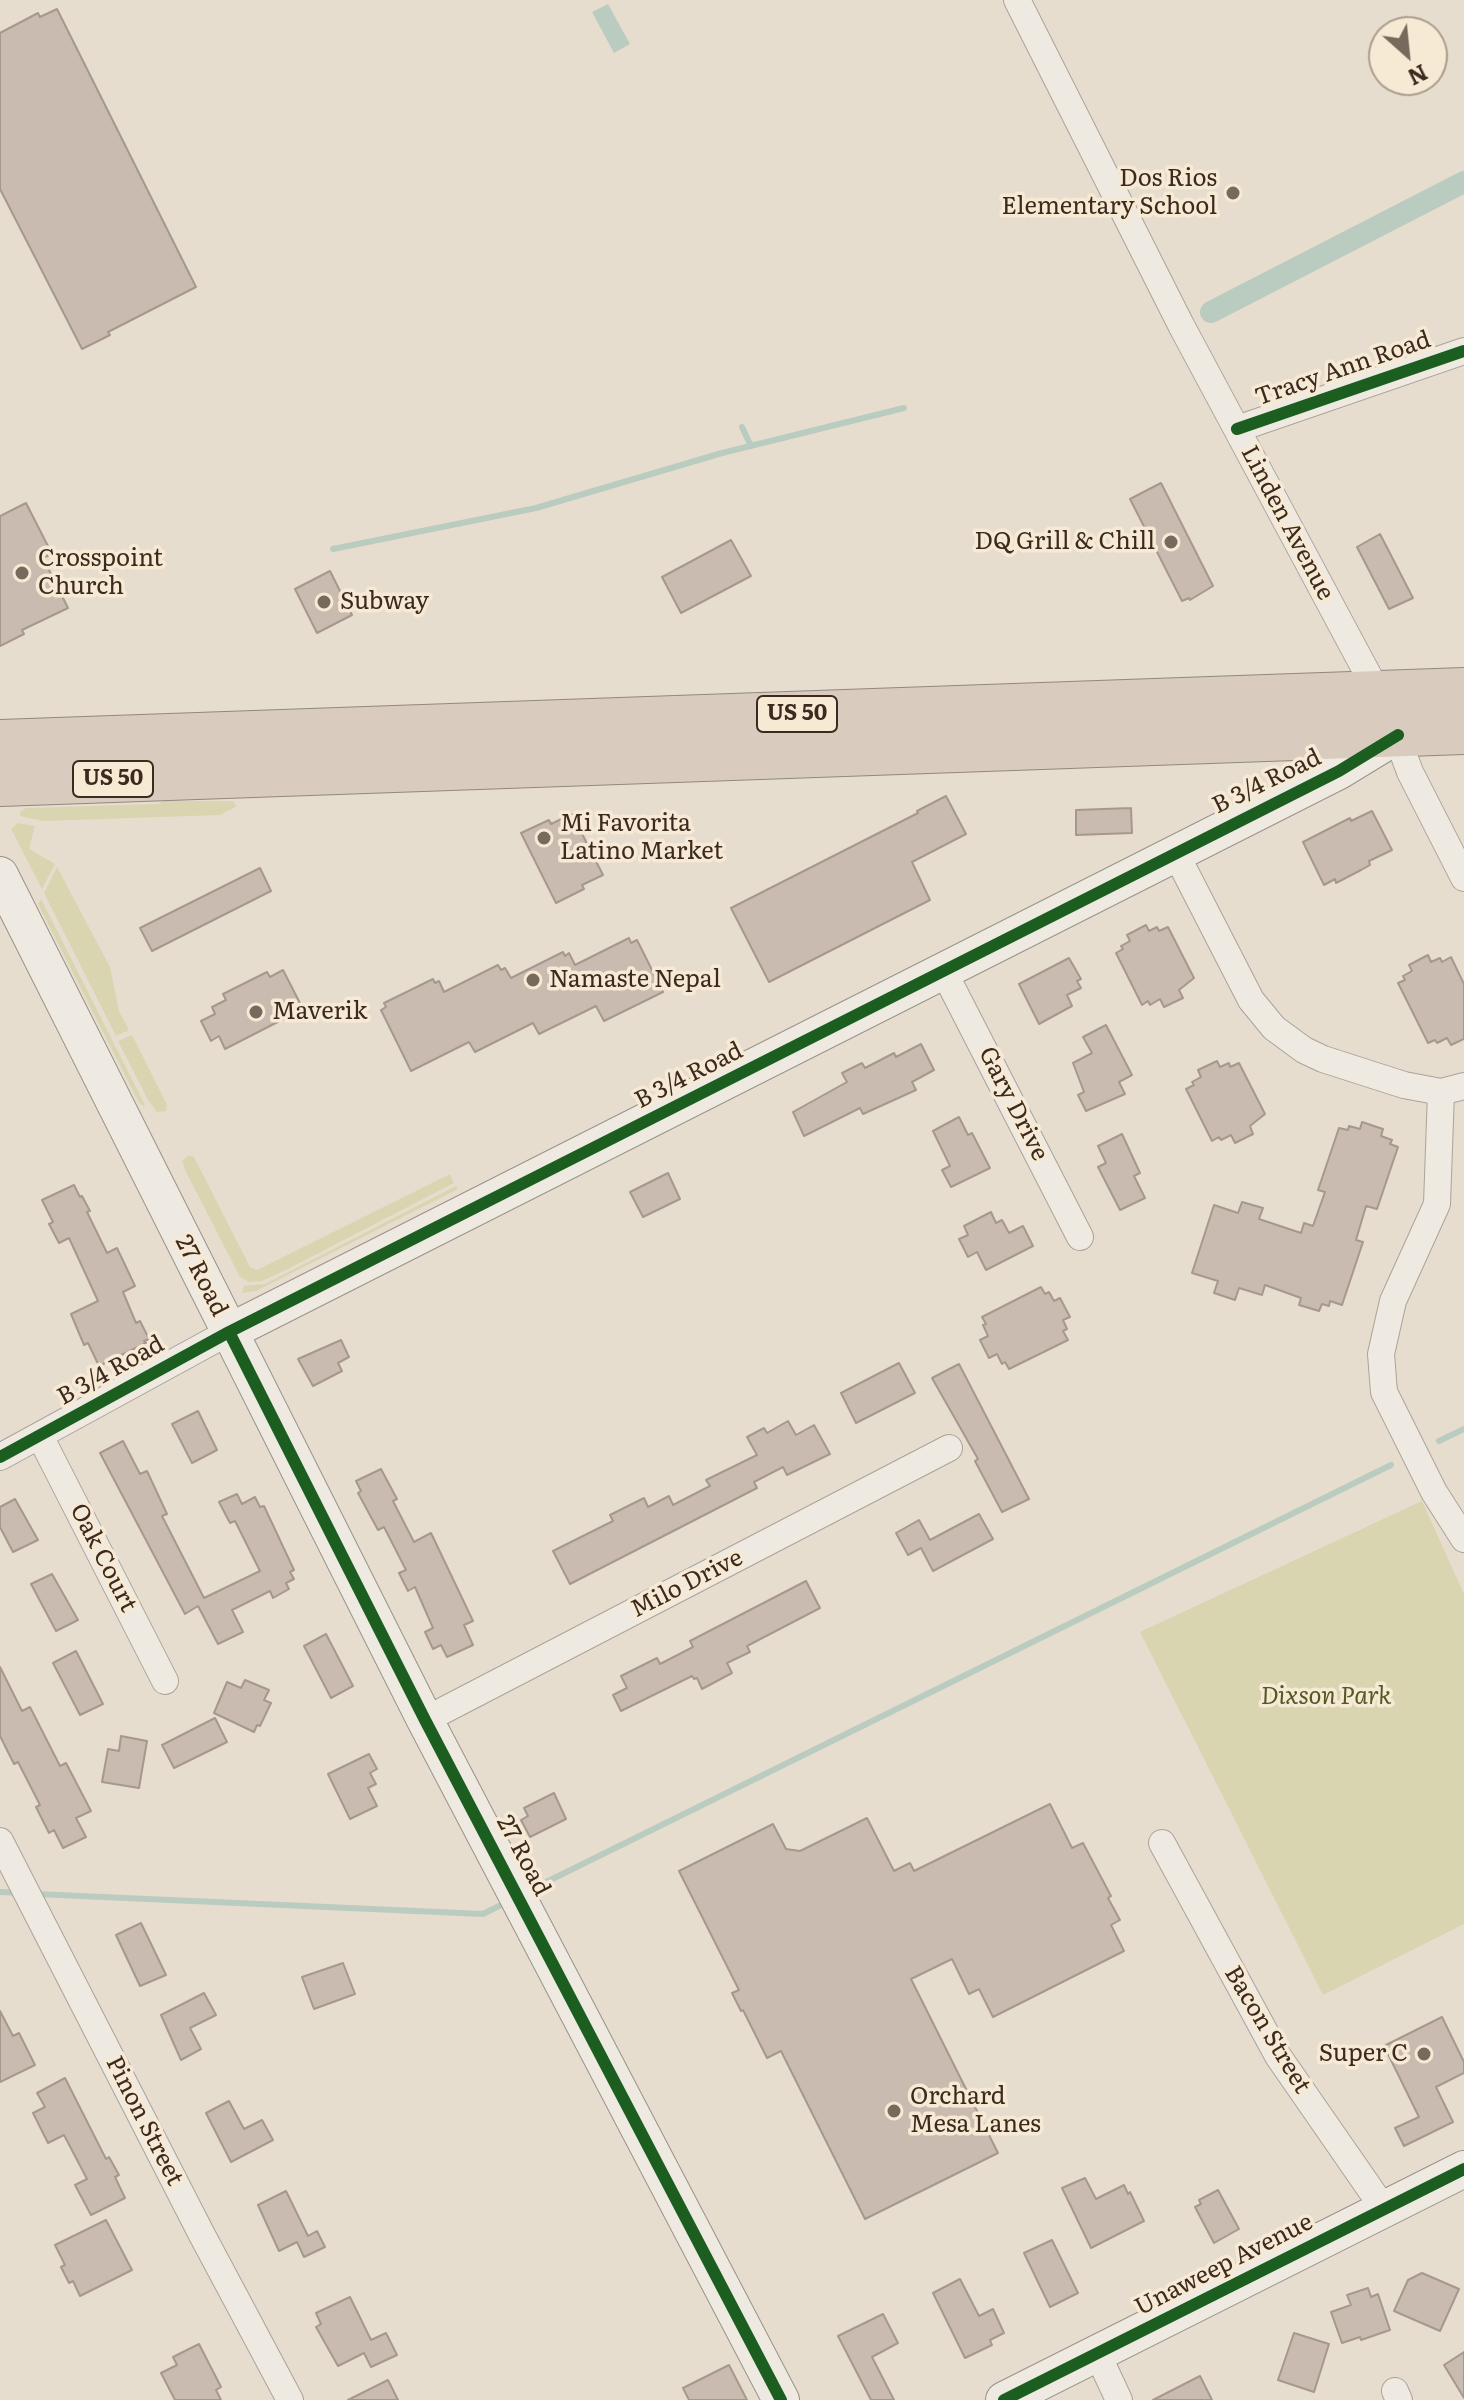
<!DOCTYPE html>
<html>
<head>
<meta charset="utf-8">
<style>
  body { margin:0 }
  #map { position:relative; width:1464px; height:2400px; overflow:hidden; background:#e6ddcf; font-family:Literata,serif }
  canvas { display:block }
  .north { position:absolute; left:1368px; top:16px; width:80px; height:80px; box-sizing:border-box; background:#f7ead5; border:2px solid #ac9d8c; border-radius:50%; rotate:153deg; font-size:22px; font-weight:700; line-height:32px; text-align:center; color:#3c2a1f }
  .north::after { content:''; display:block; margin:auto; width:28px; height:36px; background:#78695d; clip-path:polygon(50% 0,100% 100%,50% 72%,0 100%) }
</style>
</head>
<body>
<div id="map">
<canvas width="1464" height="2400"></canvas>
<div class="north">N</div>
</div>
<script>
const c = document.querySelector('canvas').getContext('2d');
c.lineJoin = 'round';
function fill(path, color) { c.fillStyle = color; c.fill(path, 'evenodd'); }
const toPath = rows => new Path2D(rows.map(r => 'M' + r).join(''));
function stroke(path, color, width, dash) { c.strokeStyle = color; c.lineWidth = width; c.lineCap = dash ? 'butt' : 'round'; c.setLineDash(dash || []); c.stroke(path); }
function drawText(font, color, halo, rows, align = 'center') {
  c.font = font + ' Literata,serif'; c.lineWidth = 7; c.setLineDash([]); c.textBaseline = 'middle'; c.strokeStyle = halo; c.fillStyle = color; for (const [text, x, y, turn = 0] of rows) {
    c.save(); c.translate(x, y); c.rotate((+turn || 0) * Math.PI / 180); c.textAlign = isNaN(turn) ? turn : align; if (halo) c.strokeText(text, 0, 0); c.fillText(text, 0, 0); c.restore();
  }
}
fill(toPath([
  [164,801,233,801,237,806,220,815,43,821,20,816,20,812,26,808,158,804],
  [18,823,35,826,29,849,55,864,42,889,11,829],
  [57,867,110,967,119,1011,129,1030,116,1036,44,893],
  [41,899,144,1103,145,1108,138,1101,38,904],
  [132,1035,167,1105,166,1111,157,1112,148,1100,118,1041],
  [189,1155,194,1157,250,1267,257,1270,450,1174,454,1183,286,1270,262,1281,249,1282,240,1277,185,1170,182,1161],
  [456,1186,458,1189,256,1291,242,1293,244,1286,265,1284],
  [1422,1501,1464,1594,1464,1924,1323,1995,1140,1632]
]), '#d9d5b1');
fill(toPath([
  [608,4,630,44,614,53,592,12]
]), '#baccbf');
stroke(toPath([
  [742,427,751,446],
  [333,549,536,508,722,453,904,408],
  [1439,1441,1464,1429],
  [0,1892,20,1893],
  [526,1892,1391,1465],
  [36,1894,483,1914,505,1903]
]), '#baccbf', 6);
stroke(toPath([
  [1211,312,1464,182]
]), '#baccbf', 22);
const building = toPath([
  [57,9,196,287,108,332,110,335,82,349,0,189,0,33,38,13,40,17,57,9],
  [1161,483,1213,586,1190,600,1189,598,1182,601,1130,499,1161,483],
  [26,503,52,554,43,558,68,608,22,630,24,634,0,646,0,516,26,503],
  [1380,534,1413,598,1389,609,1357,547,1380,534],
  [731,540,751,576,681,613,662,577,731,540],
  [330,571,352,615,317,633,295,589,330,571],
  [946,796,966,834,912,862,930,900,769,982,731,908,918,813,917,811,946,796],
  [1131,808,1132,833,1076,835,1076,810,1131,808],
  [1372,811,1392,850,1369,861,1370,865,1361,870,1336,883,1335,879,1324,885,1303,842,1350,818,1351,821,1372,811],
  [572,814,603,875,582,885,584,889,556,903,521,833,549,820,551,824,572,814],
  [260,868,271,891,152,951,140,928,260,868],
  [1146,925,1149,931,1157,927,1159,931,1168,927,1194,978,1179,990,1183,998,1164,1007,1160,999,1150,1005,1148,1001,1142,1005,1116,953,1123,949,1121,946,1130,941,1127,935,1146,925],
  [629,938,631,943,637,940,663,992,604,1021,596,1006,539,1034,533,1023,475,1052,469,1042,411,1071,381,1010,386,1007,384,1003,433,979,435,983,439,981,444,992,498,965,501,970,505,968,511,978,563,952,565,956,569,953,575,965,629,938],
  [1428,955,1431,962,1440,958,1442,962,1451,957,1464,984,1464,1039,1451,1045,1447,1038,1437,1043,1435,1040,1428,1043,1398,983,1405,980,1403,976,1412,971,1409,965,1428,955],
  [1069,958,1081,979,1077,981,1081,988,1067,995,1072,1006,1039,1024,1019,984,1069,958],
  [283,970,303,1009,225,1049,219,1036,211,1041,201,1021,215,1014,212,1007,226,1000,223,994,267,972,270,977,283,970],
  [1106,1025,1132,1075,1119,1082,1125,1094,1086,1111,1078,1095,1084,1092,1073,1063,1092,1053,1083,1037,1106,1025],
  [921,1044,934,1070,912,1082,916,1090,863,1114,860,1108,804,1136,793,1112,847,1082,842,1073,862,1063,865,1068,894,1053,896,1057,921,1044],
  [1217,1061,1220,1067,1229,1063,1230,1067,1239,1063,1265,1114,1250,1126,1253,1134,1235,1143,1231,1135,1221,1140,1219,1137,1212,1141,1186,1089,1194,1085,1192,1082,1201,1077,1198,1070,1217,1061],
  [959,1117,968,1135,972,1133,990,1168,951,1187,942,1170,950,1166,933,1131,959,1117],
  [1362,1122,1383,1129,1381,1136,1392,1140,1390,1144,1398,1147,1377,1209,1366,1206,1356,1240,1363,1242,1342,1305,1330,1301,1329,1306,1322,1304,1319,1311,1299,1305,1301,1298,1265,1285,1262,1295,1239,1288,1235,1300,1214,1293,1218,1281,1192,1273,1214,1205,1238,1213,1242,1202,1263,1208,1259,1219,1301,1233,1304,1223,1313,1226,1325,1192,1318,1190,1339,1128,1348,1130,1349,1126,1360,1129,1362,1122],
  [1122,1134,1140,1173,1134,1176,1145,1198,1120,1210,1098,1167,1106,1163,1098,1146,1122,1134],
  [668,1173,680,1199,643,1217,630,1192,668,1173],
  [74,1185,80,1197,82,1196,90,1211,87,1212,107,1253,117,1248,135,1286,123,1292,136,1323,140,1321,149,1339,144,1341,146,1343,99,1366,88,1343,84,1345,71,1314,98,1301,69,1238,59,1243,49,1224,53,1222,42,1200,74,1185],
  [991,1212,996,1223,1002,1220,1009,1233,1023,1226,1033,1246,986,1270,977,1252,968,1257,959,1239,968,1235,964,1226,991,1212],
  [1041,1287,1045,1294,1049,1292,1054,1301,1060,1298,1070,1317,1063,1320,1067,1329,1063,1331,1068,1340,1009,1369,1005,1362,1002,1364,997,1354,989,1358,980,1340,988,1336,983,1325,986,1324,982,1317,1041,1287],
  [341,1340,349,1357,338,1363,342,1371,313,1386,298,1359,341,1340],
  [899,1363,915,1393,856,1423,841,1393,899,1363],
  [959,1364,1029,1499,1002,1512,975,1461,978,1459,932,1378,959,1364],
  [198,1411,217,1450,192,1463,172,1424,198,1411],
  [788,1421,796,1435,814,1425,830,1454,787,1475,783,1467,754,1482,757,1488,570,1584,553,1551,613,1521,610,1515,644,1498,648,1507,669,1496,673,1505,710,1486,706,1480,757,1455,747,1437,764,1428,767,1433,788,1421],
  [123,1441,140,1474,147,1471,167,1514,162,1516,204,1598,260,1571,235,1521,230,1523,219,1502,237,1494,242,1504,255,1497,260,1507,264,1506,294,1570,290,1572,294,1579,286,1583,289,1589,273,1598,270,1591,232,1610,243,1632,218,1644,198,1606,185,1614,100,1453,123,1441],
  [381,1469,397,1499,393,1501,414,1542,431,1533,473,1621,464,1625,473,1645,447,1657,441,1645,433,1649,425,1632,433,1628,415,1587,408,1591,399,1573,406,1570,384,1527,378,1530,358,1493,361,1491,356,1481,381,1469],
  [15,1499,38,1540,13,1552,0,1527,0,1507,15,1499],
  [979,1514,993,1539,933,1571,921,1548,908,1555,896,1533,919,1520,930,1540,979,1514],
  [52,1574,78,1620,56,1631,31,1584,52,1574],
  [806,1581,820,1608,747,1646,750,1652,727,1663,732,1673,702,1689,697,1678,694,1679,692,1676,621,1711,613,1695,627,1688,621,1676,657,1658,660,1664,693,1647,690,1641,806,1581],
  [326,1634,353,1686,331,1698,304,1646,326,1634],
  [76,1651,103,1704,80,1715,53,1663,76,1651],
  [0,1667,22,1711,30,1707,60,1766,66,1763,91,1811,76,1818,86,1837,63,1848,54,1830,49,1833,36,1807,40,1805,18,1762,14,1764,0,1736,0,1667],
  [245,1680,269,1690,264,1700,271,1703,260,1726,257,1725,254,1732,214,1713,227,1682,241,1688,245,1680],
  [215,1718,227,1742,174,1768,162,1745,215,1718],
  [121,1736,147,1741,139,1788,102,1782,108,1749,119,1751,121,1736],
  [369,1754,377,1769,370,1773,376,1784,368,1788,377,1806,350,1819,328,1774,369,1754],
  [554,1793,566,1819,530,1837,521,1820,528,1816,524,1808,554,1793],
  [1050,1804,1072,1848,1083,1843,1111,1896,1108,1898,1120,1920,1111,1925,1124,1951,993,2017,979,1989,969,1994,952,1959,911,1979,998,2153,865,2219,781,2051,767,2058,743,2010,741,2011,732,1993,739,1990,679,1871,773,1824,786,1849,800,1851,867,1818,894,1871,910,1863,914,1871,1050,1804],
  [141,1923,166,1975,140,1986,116,1935,141,1923],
  [343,1963,355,1994,314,2009,302,1977,343,1963],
  [204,1993,216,2015,190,2028,201,2049,181,2060,161,2015,204,1993],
  [0,2011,13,2036,19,2033,35,2065,0,2082,0,2011],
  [1442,2017,1464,2062,1464,2073,1436,2087,1453,2122,1404,2146,1395,2128,1419,2117,1384,2046,1442,2017],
  [65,2078,106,2159,109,2157,119,2175,115,2177,125,2198,91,2215,75,2185,87,2179,64,2135,48,2143,33,2113,45,2107,37,2093,65,2078],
  [229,2101,244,2129,262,2120,273,2140,231,2162,206,2113,229,2101],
  [1085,2178,1096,2199,1124,2185,1128,2194,1130,2192,1144,2221,1091,2248,1062,2188,1085,2178],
  [1218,2190,1239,2229,1214,2243,1195,2207,1201,2204,1199,2200,1218,2190],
  [286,2191,308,2236,317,2231,325,2247,304,2257,297,2242,279,2251,258,2205,286,2191],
  [106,2220,132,2270,80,2296,73,2281,69,2283,61,2267,65,2265,55,2245,106,2220],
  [1052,2240,1078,2293,1050,2307,1024,2253,1052,2240],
  [1422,2273,1459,2289,1440,2331,1394,2311,1408,2280,1422,2273],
  [960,2279,979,2316,993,2309,1004,2333,990,2340,992,2345,965,2358,933,2293,960,2279],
  [1368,2288,1371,2297,1378,2294,1390,2330,1361,2340,1360,2337,1342,2343,1331,2312,1351,2305,1347,2295,1368,2288],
  [350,2297,371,2340,386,2333,397,2355,371,2367,364,2353,338,2366,316,2327,321,2324,316,2313,350,2297],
  [883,2314,898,2343,872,2357,894,2400,871,2400,838,2336,883,2314],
  [1294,2333,1329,2344,1314,2392,1278,2380,1294,2333],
  [199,2344,221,2387,216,2390,221,2400,175,2400,161,2373,177,2365,173,2357,199,2344],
  [1464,2352,1464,2398,1444,2365,1464,2352],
  [729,2365,747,2400,689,2400,683,2388,729,2365],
  [1200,2376,1212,2400,1153,2400,1200,2376],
  [388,2380,398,2400,348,2400,388,2380]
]);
fill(building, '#cabbb0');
stroke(building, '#a7988e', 2);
const street = toPath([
  [1017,0,1181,325,1388,712,1410,772,1464,878],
  [1237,429,1464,351],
  [1175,852,1251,1000,1274,1028,1304,1050,1323,1059,1404,1085,1441,1092,1464,1086],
  [944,972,1080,1237],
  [1441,1092,1437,1204,1393,1301,1381,1354,1384,1392,1434,1492,1464,1539],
  [40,1436,165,1681],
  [0,1457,229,1332],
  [425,1720,949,1448],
  [0,1841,201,2233,290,2400],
  [1162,1843,1278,2056,1384,2209],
  [1097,2353,1119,2400],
  [1395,2391,1399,2400]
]);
const secondary = toPath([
  [0,875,425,1720,781,2400],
  [229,1332,1339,771,1398,735],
  [1004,2400,1464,2169]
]);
const highway = toPath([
  [0,742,1464,690],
  [0,784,1464,732]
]);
stroke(street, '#aca298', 28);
stroke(secondary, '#9b9288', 38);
stroke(highway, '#91887e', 46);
stroke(street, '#eee9e1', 26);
stroke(secondary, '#eee9e1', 36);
stroke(highway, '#d9ccbf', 44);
stroke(toPath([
  [1237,429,1464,351],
  [229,1332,425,1720,781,2400],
  [0,1457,229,1332,1339,771,1398,735],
  [1004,2400,1464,2169]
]), '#1b5e20', 12);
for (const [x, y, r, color] of [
  [1233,193,8,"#78695d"],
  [1171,542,8,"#78695d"],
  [22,573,8,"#78695d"],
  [324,602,8,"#78695d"],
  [544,838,8,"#78695d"],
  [533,980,8,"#78695d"],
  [256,1012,8,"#78695d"],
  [1424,2054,8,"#78695d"],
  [894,2111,8,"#78695d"]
]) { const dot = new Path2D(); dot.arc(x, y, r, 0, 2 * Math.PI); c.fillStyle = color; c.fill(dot); stroke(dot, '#f7ead5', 3); }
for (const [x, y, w] of [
  [797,714,80],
  [113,779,80]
]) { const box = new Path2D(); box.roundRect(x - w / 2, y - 18, w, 36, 6); c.fillStyle = '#f7ead5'; c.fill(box); stroke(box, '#3c2a1f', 2); }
drawText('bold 22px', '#3c2a1f', null, [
  ["US 50",797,714],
  ["US 50",113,779]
]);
drawText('24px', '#3c2a1f', '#f7ead5', [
  ["Dos Rios",1217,179,"right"],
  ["Elementary School",1217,207,"right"],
  ["DQ Grill & Chill",1155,542,"right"],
  ["Crosspoint",38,559],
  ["Church",38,587],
  ["Subway",340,602],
  ["Mi Favorita",560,824],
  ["Latino Market",560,852],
  ["Namaste Nepal",549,980],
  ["Maverik",272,1012],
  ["Super C",1408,2054,"right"],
  ["Orchard",910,2097],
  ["Mesa Lanes",910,2125]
], 'left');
drawText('24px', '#3c2a1f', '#f7ead5', [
  ["Tracy Ann Road",1343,369,-19],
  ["Linden Avenue",1287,523,62],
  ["B 3/4 Road",1267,782,-26],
  ["B 3/4 Road",689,1076,-27],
  ["Gary Drive",1013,1104,63],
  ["27 Road",201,1276,63],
  ["B 3/4 Road",111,1371,-29],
  ["Oak Court",103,1558,63],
  ["Milo Drive",687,1584,-27],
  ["27 Road",523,1856,62],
  ["Bacon Street",1267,2030,59],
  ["Pinon Street",144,2121,63],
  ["Unaweep Avenue",1224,2265,-27]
]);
drawText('italic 24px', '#525924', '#f7ead5', [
  ["Dixson Park",1326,1697]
]);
</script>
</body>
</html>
